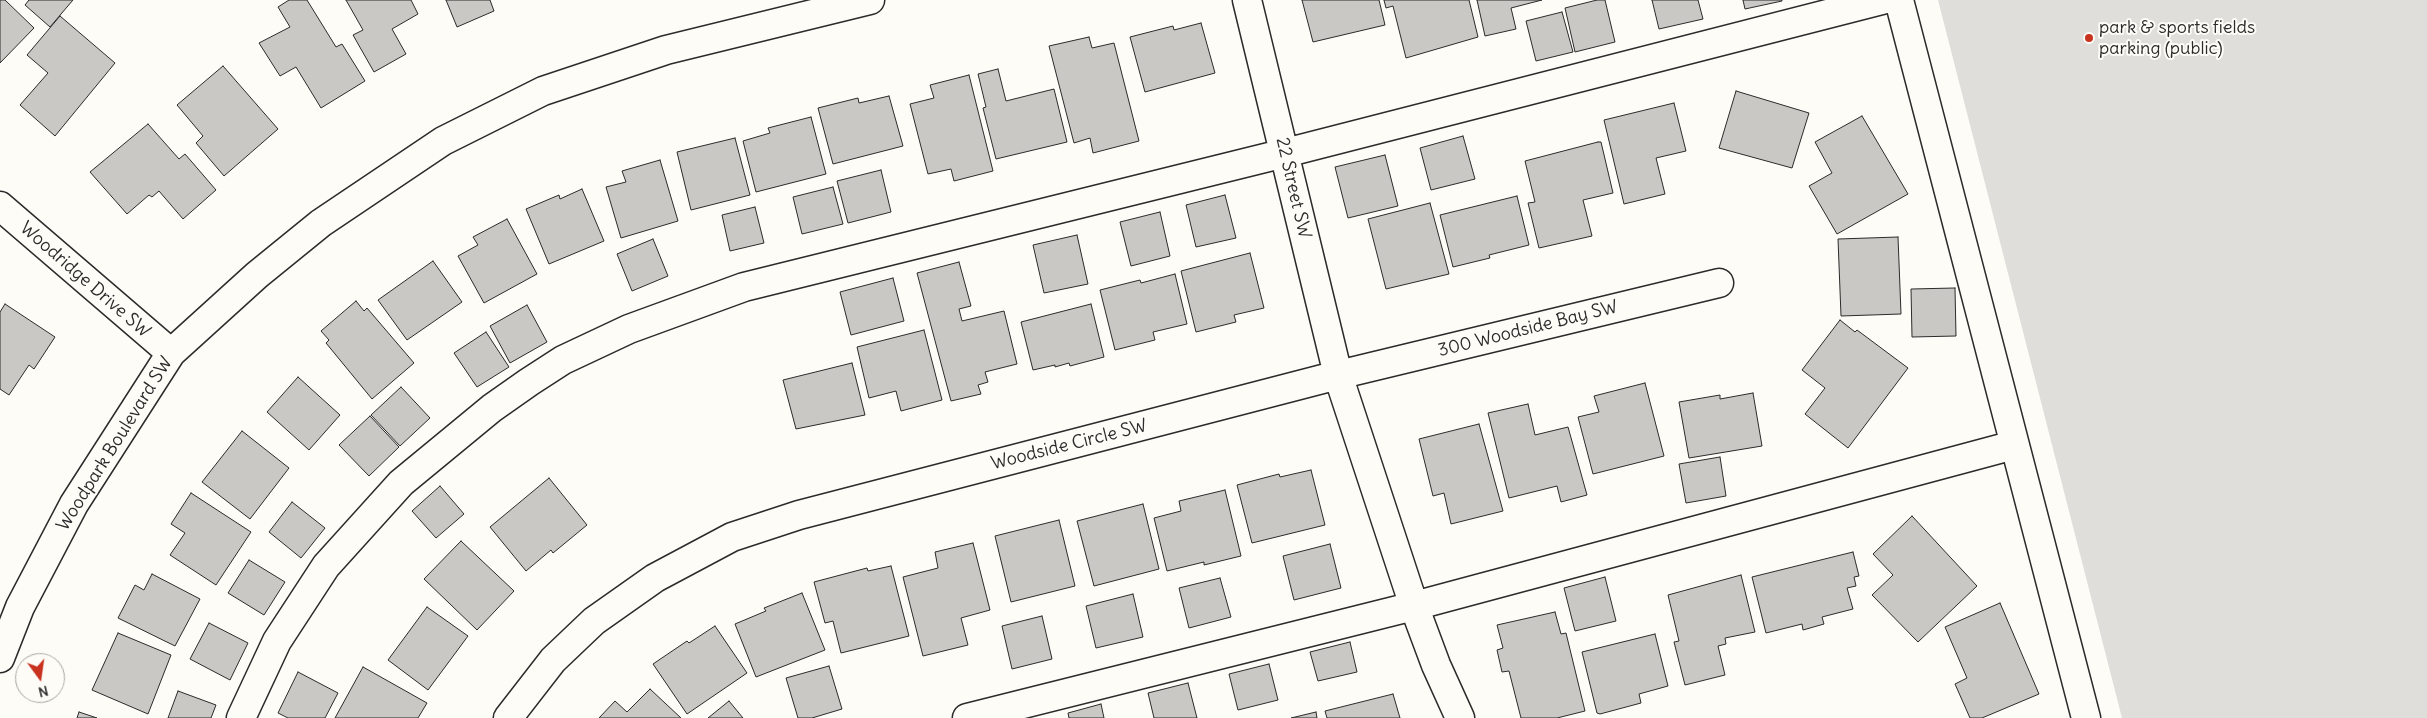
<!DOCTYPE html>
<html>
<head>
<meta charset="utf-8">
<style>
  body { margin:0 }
  #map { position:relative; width:2427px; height:718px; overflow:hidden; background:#fdfcf7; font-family:Delius,sans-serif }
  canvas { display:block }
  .north { position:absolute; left:15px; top:653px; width:50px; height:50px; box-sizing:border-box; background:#fdfcf7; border:1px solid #a9a8a5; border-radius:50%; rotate:166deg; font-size:14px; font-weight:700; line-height:20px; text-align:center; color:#2b2b2b }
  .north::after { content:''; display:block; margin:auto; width:18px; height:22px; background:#c8321e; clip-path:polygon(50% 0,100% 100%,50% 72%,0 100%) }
</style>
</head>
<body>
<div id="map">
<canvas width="2427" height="718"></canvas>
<div class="north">N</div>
</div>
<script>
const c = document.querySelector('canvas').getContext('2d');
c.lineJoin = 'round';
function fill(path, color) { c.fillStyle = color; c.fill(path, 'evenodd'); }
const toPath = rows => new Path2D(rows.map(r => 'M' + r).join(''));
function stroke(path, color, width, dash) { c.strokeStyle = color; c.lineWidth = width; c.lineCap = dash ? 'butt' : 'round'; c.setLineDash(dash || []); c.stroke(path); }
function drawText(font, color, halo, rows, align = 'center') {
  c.font = font + ' Delius,sans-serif'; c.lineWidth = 4; c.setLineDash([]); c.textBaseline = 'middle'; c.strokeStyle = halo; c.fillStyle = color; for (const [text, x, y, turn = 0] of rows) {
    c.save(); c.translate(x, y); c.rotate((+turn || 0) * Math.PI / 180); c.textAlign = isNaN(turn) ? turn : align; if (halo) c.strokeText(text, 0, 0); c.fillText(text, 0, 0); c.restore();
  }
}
fill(toPath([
  [1938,0,2427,0,2427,718,2122,718]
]), '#dfdeda');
const building = toPath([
  [0,0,5,0,34,28,0,63,0,0],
  [29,0,73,0,50,27,25,5,29,0],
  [289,0,307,0,336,47,342,44,365,81,321,108,296,67,280,76,259,43,290,27,278,7,289,0],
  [346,0,411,0,418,14,392,29,406,54,374,72,353,35,363,30,346,0],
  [446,0,490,0,494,11,457,27,446,0],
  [1302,0,1379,0,1385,25,1313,42,1302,0],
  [1384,0,1469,0,1478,37,1406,58,1393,6,1386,8,1384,0],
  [1477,0,1542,0,1511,8,1516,29,1485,36,1477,0],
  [1597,0,1605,0,1615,42,1575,52,1565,8,1597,0],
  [1652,0,1698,0,1703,19,1659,29,1652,0],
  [1743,0,1782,0,1782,1,1745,9,1743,0],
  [1562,12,1573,52,1536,61,1526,21,1562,12],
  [60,16,115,63,55,136,20,105,48,73,27,55,60,16],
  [1201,23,1215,73,1145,92,1130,37,1173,26,1174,30,1201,23],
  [1089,37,1092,48,1114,43,1139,141,1093,153,1090,138,1074,143,1049,46,1089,37],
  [223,66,278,129,224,176,196,143,203,136,177,105,223,66],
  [998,69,1006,101,1054,89,1067,142,996,159,983,108,986,107,978,74,998,69],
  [969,75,993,171,954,181,951,169,928,174,910,104,934,98,930,85,969,75],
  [1736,91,1809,113,1792,168,1719,148,1736,91],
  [889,96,903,146,833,164,818,108,858,98,859,103,889,96],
  [1674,103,1686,151,1656,158,1665,194,1624,204,1604,120,1674,103],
  [1862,116,1908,194,1837,234,1809,186,1832,173,1815,142,1862,116],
  [811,117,826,174,756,192,743,141,770,133,768,128,811,117],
  [148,124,179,159,185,154,216,190,183,219,159,191,152,197,149,195,127,214,90,172,148,124],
  [1463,136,1475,179,1431,190,1420,148,1463,136],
  [735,138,750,195,691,210,677,152,735,138],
  [1598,142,1601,142,1613,193,1583,200,1592,236,1539,248,1528,203,1535,202,1525,161,1598,142],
  [1385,155,1398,206,1348,218,1335,167,1385,155],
  [660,160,678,221,621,238,606,187,626,182,622,171,660,160],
  [881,170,891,212,848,223,837,181,881,170],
  [833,187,843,224,802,234,793,197,833,187],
  [582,189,604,241,549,264,526,209,559,195,560,199,582,189],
  [1225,195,1236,238,1196,247,1186,205,1225,195],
  [1517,196,1529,245,1489,255,1490,258,1453,267,1440,215,1517,196],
  [1430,203,1449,274,1386,289,1368,219,1430,203],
  [755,207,764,243,730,251,722,215,755,207],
  [1160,212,1170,256,1131,266,1120,222,1160,212],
  [507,219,537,274,484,303,458,256,478,245,473,237,507,219],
  [1077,235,1088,284,1044,293,1033,245,1077,235],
  [1898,237,1901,314,1841,316,1838,239,1898,237],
  [653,239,668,276,632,291,617,254,653,239],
  [1250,253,1264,308,1234,315,1236,322,1196,332,1181,271,1250,253],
  [433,261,462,302,407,340,378,300,433,261],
  [959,262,971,306,959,309,962,321,1004,311,1017,364,985,372,988,382,978,385,981,394,951,401,917,273,959,262],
  [1175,274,1187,324,1153,332,1155,340,1115,350,1100,290,1140,280,1141,283,1175,274],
  [893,278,904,321,851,335,840,292,893,278],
  [1955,288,1956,336,1912,337,1911,289,1955,288],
  [356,301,364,311,367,308,414,363,372,399,326,343,329,340,321,331,356,301],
  [5,304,55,337,34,369,29,365,9,395,0,389,0,312,5,304],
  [1091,304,1104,357,1070,366,1069,363,1055,367,1055,365,1033,370,1021,322,1091,304],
  [527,305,547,342,510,363,490,326,527,305],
  [1840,320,1855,332,1857,330,1908,368,1848,448,1805,414,1825,388,1802,370,1840,320],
  [924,330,942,400,901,411,896,391,869,398,857,347,924,330],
  [486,332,509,367,477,387,454,353,486,332],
  [852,363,865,415,796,429,783,380,852,363],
  [298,377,340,415,309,450,267,412,298,377],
  [1645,383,1664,456,1593,474,1578,417,1599,412,1594,396,1645,383],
  [401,387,430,418,400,446,371,415,401,387],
  [1753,393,1762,446,1689,458,1679,402,1720,395,1720,399,1753,393],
  [1528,404,1535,435,1568,427,1587,495,1561,502,1557,486,1509,498,1488,413,1528,404],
  [370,416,399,447,369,476,339,445,370,416],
  [1479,424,1503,511,1451,524,1444,493,1433,496,1419,439,1479,424],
  [242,431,289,468,250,519,202,482,242,431],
  [1720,457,1726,496,1686,503,1679,464,1720,457],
  [1311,470,1325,525,1252,543,1237,485,1279,474,1280,477,1311,470],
  [549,478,587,525,553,553,551,550,526,571,490,527,549,478],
  [440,486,464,514,436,538,412,511,440,486],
  [1225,490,1241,556,1204,565,1204,562,1167,571,1154,518,1181,511,1179,501,1225,490],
  [191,493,251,532,216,585,170,555,185,533,171,524,191,493],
  [292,502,325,528,301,558,269,532,292,502],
  [1143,504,1159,569,1094,586,1077,521,1143,504],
  [1912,516,1977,586,1918,642,1872,595,1893,575,1873,554,1912,516],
  [1059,520,1075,586,1011,602,995,536,1059,520],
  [461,541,514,591,477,630,424,579,461,541],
  [973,543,990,610,961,618,968,645,923,656,903,577,938,568,935,552,973,543],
  [1330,544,1341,588,1294,600,1283,556,1330,544],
  [1853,552,1859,576,1854,577,1856,586,1847,588,1853,609,1822,617,1824,624,1803,630,1802,624,1766,633,1752,577,1853,552],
  [249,560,285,582,264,615,228,593,249,560],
  [891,566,909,636,841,653,833,621,825,623,814,582,867,568,868,571,891,566],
  [152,574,200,599,175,646,118,618,135,585,144,590,152,574],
  [1741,575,1755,632,1725,638,1726,644,1718,646,1725,675,1685,685,1674,642,1679,641,1668,595,1741,575],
  [1605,577,1616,621,1575,631,1564,588,1605,577],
  [1220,578,1231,617,1189,628,1179,588,1220,578],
  [802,593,825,650,756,677,735,624,766,611,764,608,802,593],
  [1133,594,1143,637,1096,648,1086,606,1133,594],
  [2000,603,2039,694,1982,718,1970,718,1955,684,1967,678,1945,627,2000,603],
  [427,607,468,636,428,690,388,660,427,607],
  [1555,612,1561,634,1566,633,1585,711,1557,718,1521,718,1509,671,1502,672,1497,650,1503,648,1497,625,1555,612],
  [1042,616,1052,659,1012,669,1002,626,1042,616],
  [209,623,248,643,230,680,190,659,209,623],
  [715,626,747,673,687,714,653,664,687,641,689,643,715,626],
  [118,633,171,655,148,714,92,690,118,633],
  [1655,634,1668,686,1639,694,1641,703,1600,714,1597,713,1582,652,1655,634],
  [1350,642,1357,672,1318,681,1310,652,1350,642],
  [1269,664,1278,700,1238,710,1229,674,1269,664],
  [829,666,842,709,812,718,798,718,786,678,829,666],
  [363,667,427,703,418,718,335,718,363,667],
  [298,672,338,693,325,718,288,718,278,713,298,672],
  [1188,683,1197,718,1154,718,1148,693,1188,683],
  [650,689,681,718,599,718,615,701,627,712,650,689],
  [178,691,216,705,211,718,168,718,178,691],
  [1393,694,1400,718,1327,718,1325,711,1393,694],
  [729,701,743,718,708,718,729,701],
  [1101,704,1104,718,1069,718,1068,713,1101,704],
  [79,712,97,718,77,718,79,712],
  [1316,712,1317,718,1291,718,1316,712]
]);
fill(building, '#c9c8c4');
stroke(building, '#2b2b2b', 1);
const minor = toPath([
  [1247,0,1338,375,1719,283],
  [1899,0,2086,718],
  [0,206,171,353],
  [0,658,20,607,74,504,171,353,257,275,321,223,443,141,543,91,666,50,870,0],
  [241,718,277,641,326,566,401,483,492,408,529,382,563,360,629,329,744,287,1285,153,1882,0],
  [508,718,553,660,594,621,655,578,732,537,799,515,1338,375,1414,606,1436,665,1460,718],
  [967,718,1414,606,2014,445]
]);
stroke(minor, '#2b2b2b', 31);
stroke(minor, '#fdfcf7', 28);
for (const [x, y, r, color] of [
  [2089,38,5,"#c8321e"]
]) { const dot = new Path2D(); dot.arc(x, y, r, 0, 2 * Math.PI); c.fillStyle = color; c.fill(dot); stroke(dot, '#fdfcf7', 2); }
drawText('18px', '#2b2b2b', '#fdfcf7', [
  ["park & sports fields",2099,28],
  ["parking (public)",2099,49]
], 'left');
drawText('18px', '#2b2b2b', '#fdfcf7', [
  ["22 Street SW",1293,188,77],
  ["Woodridge Drive SW",85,280,41],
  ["300 Woodside Bay SW",1528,329,-14],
  ["Woodpark Boulevard SW",115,444,-58],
  ["Woodside Circle SW",1069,445,-14]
]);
</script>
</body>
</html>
